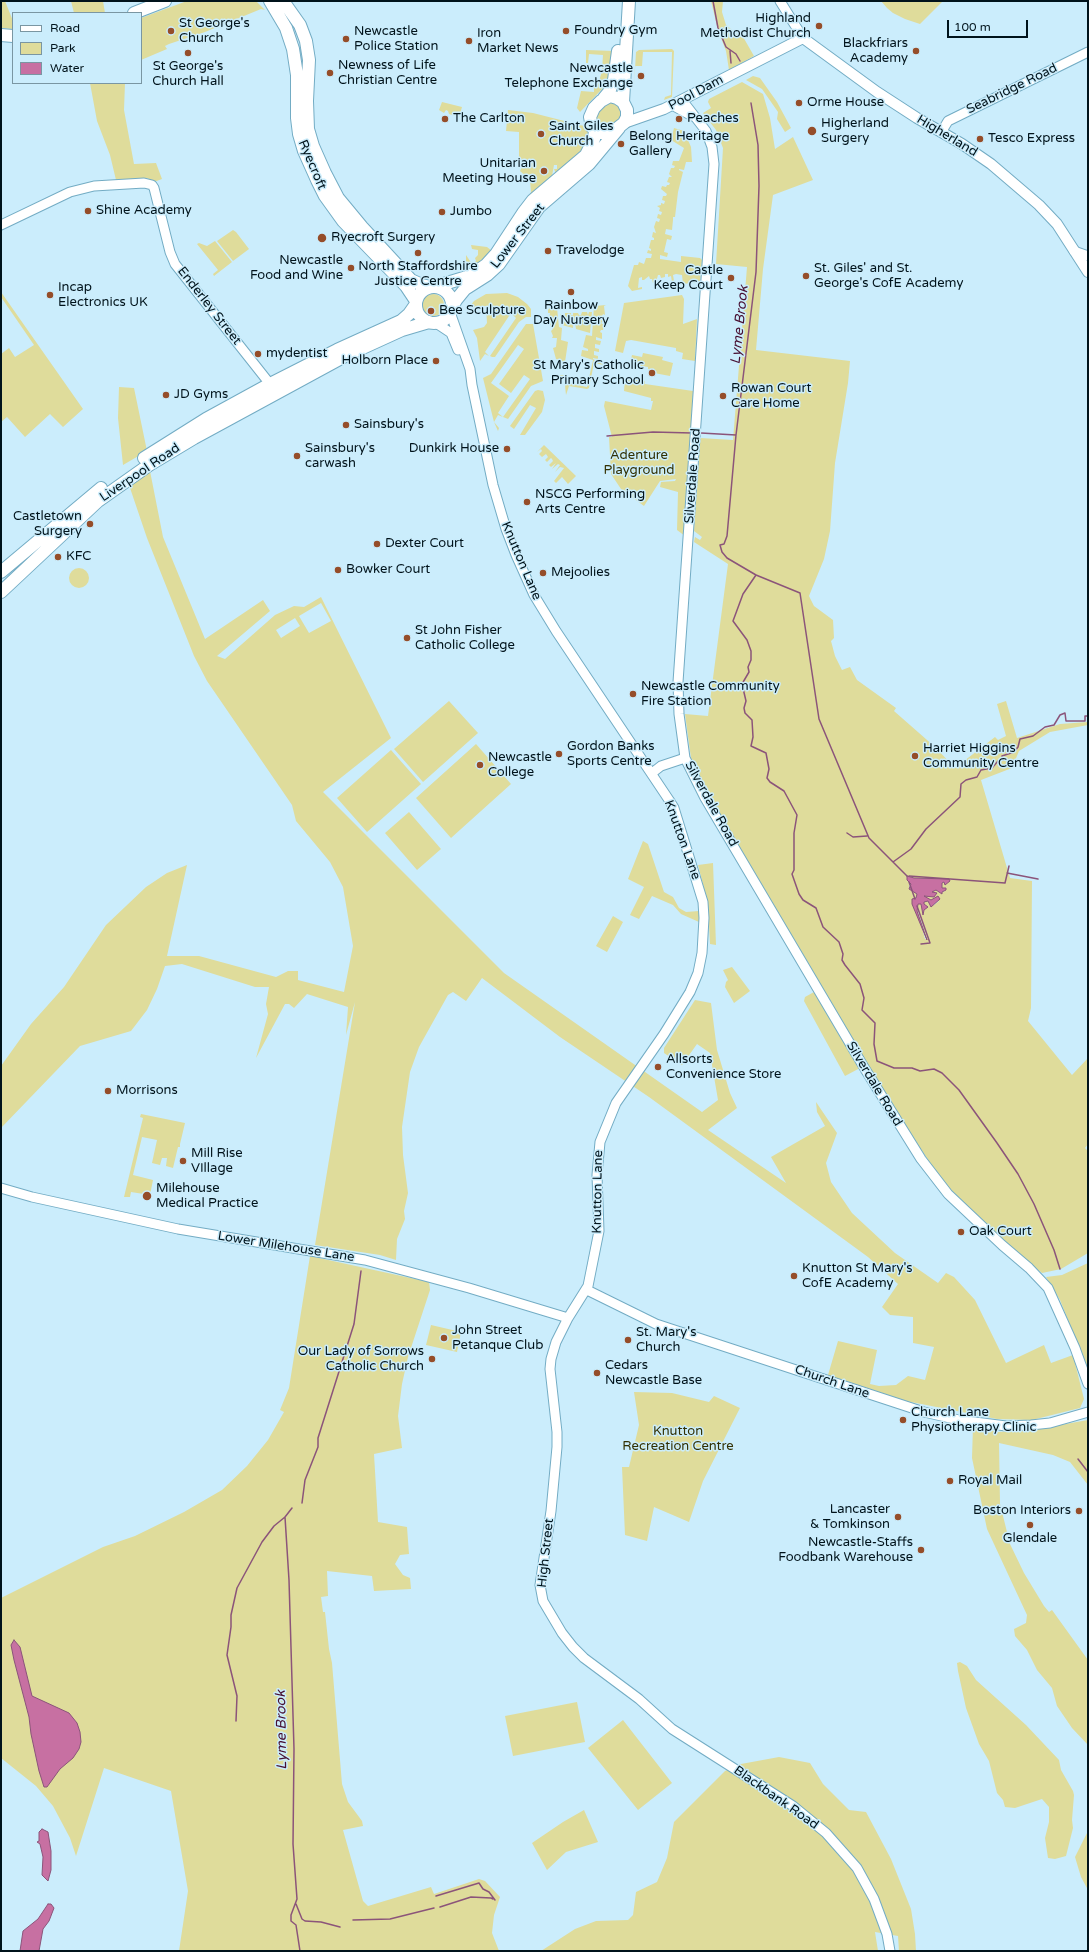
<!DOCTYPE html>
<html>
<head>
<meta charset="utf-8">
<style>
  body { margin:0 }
  #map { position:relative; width:1089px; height:1952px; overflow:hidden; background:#cbedfc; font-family:"Varela Round",sans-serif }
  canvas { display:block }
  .frame { position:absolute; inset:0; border:2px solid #00131b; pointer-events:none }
  .legend { position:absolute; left:12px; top:12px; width:130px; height:72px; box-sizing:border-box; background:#cbedfc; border:1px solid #7a96a2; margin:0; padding:5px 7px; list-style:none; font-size:12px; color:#00131b }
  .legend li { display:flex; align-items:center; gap:8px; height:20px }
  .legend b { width:20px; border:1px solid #7a96a2 }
  .scale { position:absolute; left:947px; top:20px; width:81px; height:18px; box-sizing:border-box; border:2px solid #00131b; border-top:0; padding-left:5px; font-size:12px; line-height:14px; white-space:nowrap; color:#00131b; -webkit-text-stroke:3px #cbedfc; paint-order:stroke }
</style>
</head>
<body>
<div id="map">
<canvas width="1089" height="1952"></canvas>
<div class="frame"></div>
<ul class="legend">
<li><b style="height:5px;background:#fff"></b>Road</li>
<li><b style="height:11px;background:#dfdc9b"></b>Park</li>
<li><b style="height:11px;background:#c770a2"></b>Water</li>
</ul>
<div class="scale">100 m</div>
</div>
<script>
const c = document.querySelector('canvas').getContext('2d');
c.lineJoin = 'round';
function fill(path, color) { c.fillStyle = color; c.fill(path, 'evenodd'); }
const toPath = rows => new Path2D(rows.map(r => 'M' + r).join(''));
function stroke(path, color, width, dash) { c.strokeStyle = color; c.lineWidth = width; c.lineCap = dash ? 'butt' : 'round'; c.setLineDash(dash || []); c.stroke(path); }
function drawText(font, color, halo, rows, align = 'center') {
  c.font = font + ' "Varela Round",sans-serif'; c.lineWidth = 3; c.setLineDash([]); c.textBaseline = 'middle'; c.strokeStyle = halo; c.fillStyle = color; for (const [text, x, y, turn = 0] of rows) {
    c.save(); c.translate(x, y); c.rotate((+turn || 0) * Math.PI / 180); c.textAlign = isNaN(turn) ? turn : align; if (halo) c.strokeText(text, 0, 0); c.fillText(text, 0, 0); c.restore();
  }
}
fill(toPath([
  [1,1,5,1,13,21,13,29,1,28],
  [71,1,103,1,105,13,74,13],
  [187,1,256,1,265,10,261,9,205,32,169,44,165,46,167,49,141,60,141,18],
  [711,1,723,1,722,12,726,25,738,35,742,35,754,56,729,70,726,51,718,30],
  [881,1,943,1,920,24,905,19,893,13,887,8],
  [672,49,674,51,672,97,664,100,665,97,671,95,672,52,643,52,642,66,635,66,634,87,636,52,639,50],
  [586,50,614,51,608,80,603,88,580,112,577,108,581,91,594,92,594,88,597,88,602,71,603,55,589,54,588,63,586,63],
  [753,76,760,78,777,102,791,128,785,132,777,119,778,112,762,89,746,80],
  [742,82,763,94,770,118,775,149,793,137,813,180,773,195,763,269,756,350,850,361,848,383,835,463,830,531,824,559,809,596,814,606,833,620,834,638,831,641,835,656,842,670,850,667,857,680,896,708,894,711,935,747,955,768,995,737,998,740,1006,736,997,704,1006,701,1017,738,1060,724,1088,722,1088,725,1050,732,1019,751,1012,768,981,780,1010,878,1032,881,1031,1008,1028,1021,1072,1075,1088,1058,1088,1144,1085,1148,1088,1151,1088,1253,1061,1269,1042,1273,1004,1242,946,1187,886,1096,709,796,697,775,691,758,685,714,708,716,728,564,694,542,695,537,700,540,702,537,694,531,700,438,733,440,747,267,716,264,723,148,716,130,703,113,711,108,708,102,709,99],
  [910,876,914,878,949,879,948,882,942,883,942,888,945,891,940,893,936,890,932,892,934,894,924,896,923,897,931,900,939,901,934,905,931,905,928,901,924,902,924,904,926,906,923,913,921,903,918,904,917,908,927,939,925,939,914,897,916,898,917,894,909,889],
  [90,83,125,83,124,110,134,164,156,163,162,179,154,182,147,178,116,180,110,155,97,121],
  [609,101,620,105,622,118,613,126,600,129,595,117],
  [442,102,462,107,459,117,449,114,448,111,446,110,444,113,439,110],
  [508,110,533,113,584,126,589,134,589,138,584,151,556,174,554,169,557,169,557,165,554,165,552,176,528,198,531,192,530,180,520,171,522,167,519,165,519,132,506,131],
  [674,128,684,131,691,147,692,162,686,162,684,170,679,169,679,170,683,172,678,192,675,217,673,217,673,220,672,230,666,229,665,234,672,236,671,240,667,239,664,252,668,253,667,257,660,255,660,259,681,262,681,256,700,258,702,260,700,282,683,284,682,275,676,274,673,275,674,281,672,282,671,276,668,277,668,274,665,274,665,277,661,278,660,275,658,275,656,282,653,283,652,279,650,279,649,276,644,280,642,280,642,277,639,278,638,288,642,287,642,289,632,291,628,286,634,265,638,265,639,262,644,264,646,258,651,258,652,254,647,253,648,250,651,251,651,249,649,248,651,240,654,240,654,238,652,237,653,232,656,233,654,227,656,221,659,222,660,219,657,218,658,214,661,215,662,212,659,211,660,208,657,206,661,205,661,203,664,204,665,201,662,200,663,196,666,196,667,194,661,189,662,186,666,187,667,185,669,185,670,183,667,182,669,177,672,177,669,174,671,168,674,168,675,166,672,165,673,161,679,161,684,148,671,140],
  [233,230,236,232,249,249,233,261,217,241],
  [215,241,232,262,214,276,213,274,218,270,197,244,199,243,207,246],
  [471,245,487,247,492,251,472,268,466,261,466,255,472,264,476,261,475,258,478,255,478,250,472,249],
  [1,292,83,409,63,427,50,414,25,437,7,417,1,422,1,354,9,348,15,357,34,345,1,297],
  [507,293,518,297,527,304,531,309,531,317,526,317,519,322,495,357,492,357,490,356,516,318,511,313,485,352,489,356,485,354,480,361,477,338,473,330,484,327,487,323,486,306,471,308,471,305,474,301,486,294],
  '422 305a11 11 0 1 1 22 0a11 11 0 1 1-22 0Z',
  [682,295,684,299,683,324,697,319,695,361,682,359,683,353,676,351,676,348,631,340,626,341,623,353,615,351,624,303],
  [606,305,604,306,605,315,603,314,602,317,604,317,604,320,601,323,604,325,603,330,601,330,600,332,602,333,602,339,596,337,596,340,601,341,600,345,595,344,595,348,599,349,599,352,594,351,594,355,598,356,598,359,593,358,593,359,604,365,594,363,589,388,587,389,569,386,566,395,564,376,555,376,562,375,568,376,567,383,587,387,593,360,581,356,582,350,588,351,588,349,583,347,586,335,592,336,594,306],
  [550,308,557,308,559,327,562,328,561,340,568,342,565,362,560,363,559,361,556,361,559,360,556,359,553,348,556,347,557,338,552,338,553,336,551,331,553,329,550,325,551,320,549,319,550,313,548,313,548,310],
  [582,312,587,312,588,315,589,312,592,312,590,333,576,329,575,322,573,323,573,328,562,325,560,314,565,316,565,313,571,313,571,315,573,315,573,313,578,313,579,315,581,315],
  [526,324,533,324,543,381,531,386,508,419,498,415,494,422,499,428,498,431,494,422,483,378,491,374],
  [518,345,524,349,499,384,511,393,524,375,530,379,503,417,498,413,509,396,491,383],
  [643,353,663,357,662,360,673,363,670,376,654,373,654,371,648,369,648,367,630,364,632,355,642,357],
  [625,378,645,381,645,384,693,391,685,536,677,530,678,492,660,487,661,482,675,481,676,479,660,481,644,506,621,489,611,474,609,437,612,437,604,406,605,401,651,410,653,401,651,401,651,398,624,391],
  [119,387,134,388,147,451,123,465,118,418],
  [538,390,543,391,545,400,542,412,525,435,520,435,536,408,530,405,514,429,510,426,535,391],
  [544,445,576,476,568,484,562,477,556,483,554,481,564,468,560,467,555,472,560,465,558,464,552,469,556,463,551,467,549,465,553,461,552,459,551,458,547,462,545,460,548,457,546,454,542,457,539,454,542,451,541,449,537,452],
  [150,471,163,537,205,639,263,600,270,611,217,656,225,659,275,615,294,606,304,607,321,597,391,738,323,792,504,973,702,1112,718,1100,710,1053,697,1044,682,1065,664,1053,664,1048,695,1000,711,1003,717,1050,730,1093,737,1108,708,1130,786,1183,771,1157,825,1126,817,1112,816,1102,837,1133,826,1163,831,1182,852,1213,895,1253,938,1283,946,1273,954,1277,975,1300,1006,1363,1044,1345,1051,1363,1073,1355,1084,1399,1080,1408,1032,1420,997,1419,906,1401,828,1375,838,1341,877,1350,870,1384,879,1386,896,1385,908,1376,925,1380,934,1347,913,1343,913,1317,890,1315,882,1307,898,1284,868,1257,649,1097,560,1037,482,978,466,1001,453,992,448,995,419,1047,410,1072,402,1127,403,1155,408,1193,404,1211,405,1219,397,1239,396,1260,380,1255,315,1245,355,1002,346,1035,348,1007,307,994,294,1008,289,1004,285,1004,256,1058,268,1014,266,1004,269,987,255,987,182,964,165,966,157,989,147,1010,131,1031,80,1046,1,1128,1,1066,31,1024,64,987,106,925,146,887,167,873,187,865,167,956,199,956,276,977,288,971,298,971,298,980,344,992,353,946,343,887,330,862,296,821,292,805,207,681,194,656,147,538,129,485],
  [321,603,331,621,309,633,299,616],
  [295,618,300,626,281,638,276,630],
  '69 578a10 10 0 1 1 20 0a10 10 0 1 1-20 0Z',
  [449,701,478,733,423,782,394,749],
  [476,744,511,784,451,838,416,798],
  [391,750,421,784,367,832,337,798],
  [409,812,441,849,417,870,385,833],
  [643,841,648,844,664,892,673,897,679,908,686,912,699,911,699,922,681,914,673,905,652,896,639,919,630,915,644,887,628,879],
  [713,863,716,945,710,944,708,904,698,865],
  [613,916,623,922,607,952,596,946],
  [732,967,750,991,734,1003,725,987,726,982,728,980,723,970],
  [814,992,860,1068,845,1076,804,1001,805,997],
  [141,1114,185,1123,180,1144,180,1147,178,1147,173,1168,166,1166,167,1158,162,1158,160,1165,152,1163,157,1140,142,1137,133,1175,153,1180,150,1195,131,1192,130,1197,124,1197,143,1118,140,1117],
  [310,1256,429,1282,430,1290,408,1357,402,1384,398,1416,402,1448,374,1454,378,1522,407,1527,409,1554,400,1555,395,1564,403,1575,410,1578,411,1589,374,1591,372,1576,327,1571,328,1596,321,1597,323,1612,325,1612,329,1649,332,1663,342,1784,348,1802,362,1821,363,1826,343,1830,363,1901,368,1906,431,1887,434,1894,479,1879,485,1881,500,1897,494,1915,492,1933,499,1951,179,1951,188,1891,171,1791,104,1768,76,1856,70,1838,53,1806,36,1786,1,1758,1,1598,103,1547,135,1536,184,1512,222,1490,247,1466,268,1440,284,1412,280,1410,289,1388],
  [1088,1263,1088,1370,1060,1300,1046,1277,1062,1275],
  [431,1325,461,1332,457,1352,426,1345],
  [634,1392,672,1393,709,1402,714,1396,740,1408,703,1481,689,1522,654,1507,647,1541,625,1535,622,1467,629,1467,639,1425],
  [1088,1420,1088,1485,1070,1462,1053,1455,999,1443,1000,1504,1010,1544,1024,1573,1044,1606,1049,1612,1052,1610,1088,1660,1088,1745,1072,1728,1057,1706,1052,1688,1037,1670,1027,1650,1015,1636,1014,1629,1026,1623,1027,1615,987,1529,972,1458,973,1426,998,1432,1032,1430],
  [960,1662,967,1666,976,1680,1026,1725,1059,1760,1061,1770,1073,1791,1074,1795,1072,1820,1073,1828,1066,1856,1055,1859,1048,1858,1045,1838,1049,1822,1049,1807,1042,1799,1015,1808,1005,1807,1003,1800,997,1793,989,1761,979,1744,966,1708,958,1671,957,1663],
  [577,1702,585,1742,513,1756,505,1716],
  [623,1720,672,1783,638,1810,588,1748],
  [779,1757,810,1763,823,1784,849,1810,866,1812,891,1859,911,1909,915,1934,916,1951,899,1951,898,1936,875,1932,878,1951,541,1951,575,1929,596,1921,628,1920,633,1915,636,1892,657,1882,667,1858,674,1822,725,1771,741,1764],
  [584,1810,598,1842,566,1852,547,1870,532,1843,563,1822],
  [1088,1831,1088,1890,1081,1877,1075,1857]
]), '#dfdc9b');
const water = toPath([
  [907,876,914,878,949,879,950,881,945,885,944,882,942,883,942,888,946,888,946,890,942,892,942,894,936,890,932,892,937,893,934,897,924,896,931,900,938,896,940,899,931,907,928,901,924,902,924,904,928,907,924,910,923,915,921,904,918,904,917,911,927,940,912,904,912,899,916,898,917,894,909,889,911,884,907,880,907,876],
  [14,1640,20,1647,32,1696,69,1713,77,1723,80,1732,81,1742,79,1749,73,1758,60,1769,47,1787,44,1787,39,1771,31,1734,29,1717,14,1660,11,1645,14,1640],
  [42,1829,48,1832,51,1851,51,1870,48,1881,42,1875,43,1857,40,1844,37,1842,39,1841,39,1832,42,1829],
  [48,1904,51,1904,54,1908,49,1921,43,1929,39,1951,20,1951,23,1931,38,1919,48,1904]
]);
fill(water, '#c770a2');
stroke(water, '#8b547a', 1);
stroke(toPath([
  [713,1,718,28,726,47,736,54,740,61],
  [730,51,731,63],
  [751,103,758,145,759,186,756,272,736,435,727,536,724,544,720,545,722,552,727,558,756,575,743,594,733,621,747,640,751,651,751,660,748,667,749,672,742,684,746,701,744,708,745,713,752,720,753,737,751,746,766,753,769,769,767,778,770,782,784,791,797,815,794,833,794,870,792,874,799,894,803,900,816,908,823,927,839,942,843,954,842,960,845,965,860,984,864,998,862,1010,875,1023,874,1044,877,1061,894,1068,912,1068,920,1071,934,1069,942,1073,959,1090,997,1143,1018,1174,1034,1204,1054,1250,1060,1269],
  [701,433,736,435],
  [607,436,653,432,692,433],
  [756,575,800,593,819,719,869,838,907,876],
  [847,833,853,837,867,836],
  [893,862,911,849,926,829,960,797,961,784,966,780,977,777,981,770,992,768,998,761,1003,760,1002,756,1014,752,1018,747,1020,739,1033,736,1045,727,1054,725,1060,715,1065,713,1066,721,1085,721,1085,716,1088,716],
  [1007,873,1038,879],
  [909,876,1005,883,1009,866],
  [909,882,915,899],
  [917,906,930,943,921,944],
  [1078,1459,1088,1472],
  [302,1503,305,1480,318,1447,318,1438,354,1324,361,1271],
  [292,1508,285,1517,289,1580,294,1749,293,1844,297,1899,291,1915,291,1921,296,1925,300,1951],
  [236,1721,237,1696,227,1655,231,1627,231,1615,237,1588,262,1542,274,1526,285,1517],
  [436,1896,479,1883,483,1889,489,1892,495,1900],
  [296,1904,302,1919,305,1921,321,1922,340,1927],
  [440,1907,471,1897,491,1898,493,1899],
  [353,1920,390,1919,434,1908]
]), '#8b547a', 1.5);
const secondary = toPath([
  [780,1,803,38],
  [682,100,706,131,712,147,714,164,678,682,679,714,685,758,705,798,865,1069,921,1159,948,1194,1002,1245,1029,1268,1048,1288,1075,1348,1088,1384],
  [672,105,692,116],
  [942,131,948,121,1088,52],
  [1,225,70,192,94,186,144,183,152,185,154,188,170,252,175,264,270,384],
  [1074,251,1088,256],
  [450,312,470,369,472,385,493,485,506,529,516,555,534,595,556,631,669,800,674,808,703,902,704,918,702,953,698,973,690,992,664,1034,616,1103,600,1142,597,1175,599,1231,588,1286,568,1318,556,1342,551,1359,550,1369,557,1432,557,1447,551,1511,540,1585,543,1601,562,1633,573,1647,584,1658,639,1699,672,1729,793,1806,826,1833,857,1868,874,1899,887,1934,890,1951],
  [436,323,451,333,458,350],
  [652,773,661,766,685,758],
  [1,1188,32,1197,178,1229,365,1260,469,1288,568,1318],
  [587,1290,656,1324,924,1412,959,1420,1006,1426,1031,1425,1050,1423,1088,1412]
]);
const primary = toPath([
  [624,123,664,109,803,38,877,92,917,118,962,144,991,164,1039,205,1057,224,1088,272]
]);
const highway = toPath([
  [270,1,286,28,293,49,297,75,297,118,299,134,304,151,317,180,325,196,343,221,406,286,416,301],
  [283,1,300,25,306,41,309,60,307,101,308,129,313,146,325,173,338,198,362,227,411,280,422,285,431,287],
  [134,13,165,1],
  [1,35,13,36],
  [610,96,617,98,623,102,627,110,627,117,624,123,615,130,602,133,592,127,590,117,594,108,601,101,610,96],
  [604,98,609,92,614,80,618,51],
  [623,102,629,1],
  [434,287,470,276,486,265,496,254,523,213,533,200,586,155,594,139,595,130],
  '416 305a18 18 0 1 1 36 0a18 18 0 1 1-36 0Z',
  [451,309,456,300,465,289,487,275,499,264,539,207,589,164,619,128],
  [144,458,206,419,270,384,337,350,401,321,409,314,416,304],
  [1,572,101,488],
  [1,592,98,501,149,465,194,438,345,356,402,330,429,322]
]);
stroke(secondary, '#73acc4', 11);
stroke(primary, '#73acc4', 12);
stroke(highway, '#73acc4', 14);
stroke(secondary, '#fff', 9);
stroke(primary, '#fff', 10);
stroke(highway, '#fff', 12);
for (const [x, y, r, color] of [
  [819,26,4,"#954d29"],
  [171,31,4,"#954d29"],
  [566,31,4,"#954d29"],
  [346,39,4,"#954d29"],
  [469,41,4,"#954d29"],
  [916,51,4,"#954d29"],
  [188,53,4,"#954d29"],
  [330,73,4,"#954d29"],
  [641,76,4,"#954d29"],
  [799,103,4,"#954d29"],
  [445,119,4,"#954d29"],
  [679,119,4,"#954d29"],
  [812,131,5,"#954d29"],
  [541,134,4,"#954d29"],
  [980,139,4,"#954d29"],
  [621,144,4,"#954d29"],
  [544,171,4,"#954d29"],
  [88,211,4,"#954d29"],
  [442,212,4,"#954d29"],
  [322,238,5,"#954d29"],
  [548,251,4,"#954d29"],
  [418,253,4,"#954d29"],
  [351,268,4,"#954d29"],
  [806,276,4,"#954d29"],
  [731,278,4,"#954d29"],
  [571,292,4,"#954d29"],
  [50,295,4,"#954d29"],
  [431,311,4,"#954d29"],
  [258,354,4,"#954d29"],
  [436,361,4,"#954d29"],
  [652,373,4,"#954d29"],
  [166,395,4,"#954d29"],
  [723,396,4,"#954d29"],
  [346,425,4,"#954d29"],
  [507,449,4,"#954d29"],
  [297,456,4,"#954d29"],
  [527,502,4,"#954d29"],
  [90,524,4,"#954d29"],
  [377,544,4,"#954d29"],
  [58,557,4,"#954d29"],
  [338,570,4,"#954d29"],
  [543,573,4,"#954d29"],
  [407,638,4,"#954d29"],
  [633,694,4,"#954d29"],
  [559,754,4,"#954d29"],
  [915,756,4,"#954d29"],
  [480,765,4,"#954d29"],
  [658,1067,4,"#954d29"],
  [108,1091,4,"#954d29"],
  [183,1161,4,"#954d29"],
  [147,1196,5,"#954d29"],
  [961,1232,4,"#954d29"],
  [794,1276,4,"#954d29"],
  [444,1338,4,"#954d29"],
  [628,1340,4,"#954d29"],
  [432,1359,4,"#954d29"],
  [597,1373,4,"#954d29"],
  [903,1420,4,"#954d29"],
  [950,1481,4,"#954d29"],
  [1079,1511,4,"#954d29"],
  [898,1517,4,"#954d29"],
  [1030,1525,4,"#954d29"],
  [921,1550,4,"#954d29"]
]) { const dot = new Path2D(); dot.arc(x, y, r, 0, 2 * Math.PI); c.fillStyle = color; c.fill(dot); stroke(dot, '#cbedfc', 1.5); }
drawText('13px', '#00131b', '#cbedfc', [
  ["Highland",811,19,"right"],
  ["Methodist Church",811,34,"right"],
  ["St George's",179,24],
  ["Church",179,39],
  ["Foundry Gym",574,31],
  ["Newcastle",354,32],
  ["Police Station",354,47],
  ["Iron",477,34],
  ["Market News",477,49],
  ["Blackfriars",908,44,"right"],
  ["Academy",908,59,"right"],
  ["Newness of Life",338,66],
  ["Christian Centre",338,81],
  ["St George's",188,67,"center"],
  ["Church Hall",188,82,"center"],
  ["Newcastle",633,69,"right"],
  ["Telephone Exchange",633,84,"right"],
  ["Orme House",807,103],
  ["The Carlton",453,119],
  ["Peaches",687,119],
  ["Higherland",821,124],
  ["Surgery",821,139],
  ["Saint Giles",549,127],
  ["Church",549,142],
  ["Belong Heritage",629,137],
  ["Gallery",629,152],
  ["Tesco Express",988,139],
  ["Unitarian",536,164,"right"],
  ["Meeting House",536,179,"right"],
  ["Shine Academy",96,211],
  ["Jumbo",450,212],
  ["Ryecroft Surgery",331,238],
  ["Travelodge",556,251],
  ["Newcastle",343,261,"right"],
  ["Food and Wine",343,276,"right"],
  ["North Staffordshire",418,267,"center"],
  ["Justice Centre",418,282,"center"],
  ["St. Giles' and St.",814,269],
  ["George's CofE Academy",814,284],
  ["Castle",723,271,"right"],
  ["Keep Court",723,286,"right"],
  ["Incap",58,288],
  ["Electronics UK",58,303],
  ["Rainbow",571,306,"center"],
  ["Day Nursery",571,321,"center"],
  ["Bee Sculpture",439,311],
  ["mydentist",266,354],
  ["Holborn Place",428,361,"right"],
  ["St Mary's Catholic",644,366,"right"],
  ["Primary School",644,381,"right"],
  ["Rowan Court",731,389],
  ["Care Home",731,404],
  ["JD Gyms",174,395],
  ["Sainsbury's",354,425],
  ["Sainsbury's",305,449],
  ["carwash",305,464],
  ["Dunkirk House",499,449,"right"],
  ["NSCG Performing",535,495],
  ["Arts Centre",535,510],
  ["Castletown",82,517,"right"],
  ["Surgery",82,532,"right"],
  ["Dexter Court",385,544],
  ["KFC",66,557],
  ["Bowker Court",346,570],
  ["Mejoolies",551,573],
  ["St John Fisher",415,631],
  ["Catholic College",415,646],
  ["Newcastle Community",641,687],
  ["Fire Station",641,702],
  ["Gordon Banks",567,747],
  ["Sports Centre",567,762],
  ["Harriet Higgins",923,749],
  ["Community Centre",923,764],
  ["Newcastle",488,758],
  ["College",488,773],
  ["Allsorts",666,1060],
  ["Convenience Store",666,1075],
  ["Morrisons",116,1091],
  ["Mill Rise",191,1154],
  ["VIllage",191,1169],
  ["Milehouse",156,1189],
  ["Medical Practice",156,1204],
  ["Oak Court",969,1232],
  ["Knutton St Mary's",802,1269],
  ["CofE Academy",802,1284],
  ["John Street",452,1331],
  ["Petanque Club",452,1346],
  ["St. Mary's",636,1333],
  ["Church",636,1348],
  ["Our Lady of Sorrows",424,1352,"right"],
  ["Catholic Church",424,1367,"right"],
  ["Cedars",605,1366],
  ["Newcastle Base",605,1381],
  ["Church Lane",911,1413],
  ["Physiotherapy Clinic",911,1428],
  ["Royal Mail",958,1481],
  ["Lancaster",890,1510,"right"],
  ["& Tomkinson",890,1525,"right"],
  ["Boston Interiors",1071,1511,"right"],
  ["Glendale",1030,1539,"center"],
  ["Newcastle-Staffs",913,1543,"right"],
  ["Foodbank Warehouse",913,1558,"right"]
], 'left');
drawText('13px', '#00131b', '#cbedfc', [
  ["Seabridge Road",1012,89,-26],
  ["Pool Dam",696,93,-28],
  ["Higherland",947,136,31],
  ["Ryecroft",312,165,67],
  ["Lower Street",518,236,-52],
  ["Enderley Street",209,306,52],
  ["Liverpool Road",140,473,-34],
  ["Silverdale Road",693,476,-86],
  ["Knutton Lane",521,561,67],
  ["Silverdale Road",711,804,61],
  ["Knutton Lane",682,840,70],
  ["Silverdale Road",874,1084,59],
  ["Knutton Lane",598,1192,-89],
  ["Lower Milehouse Lane",286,1247,9],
  ["Church Lane",832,1382,19],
  ["High Street",546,1553,-84],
  ["Blackbank Road",776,1798,35]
]);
drawText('13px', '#323002', '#cbedfc', [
  ["Adenture",639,456],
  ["Playground",639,471],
  ["Knutton",678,1432],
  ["Recreation Centre",678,1447]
]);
drawText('italic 14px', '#471032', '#cbedfc', [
  ["Lyme Brook",740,325,-84],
  ["Lyme Brook",282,1730,-91]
]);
</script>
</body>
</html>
